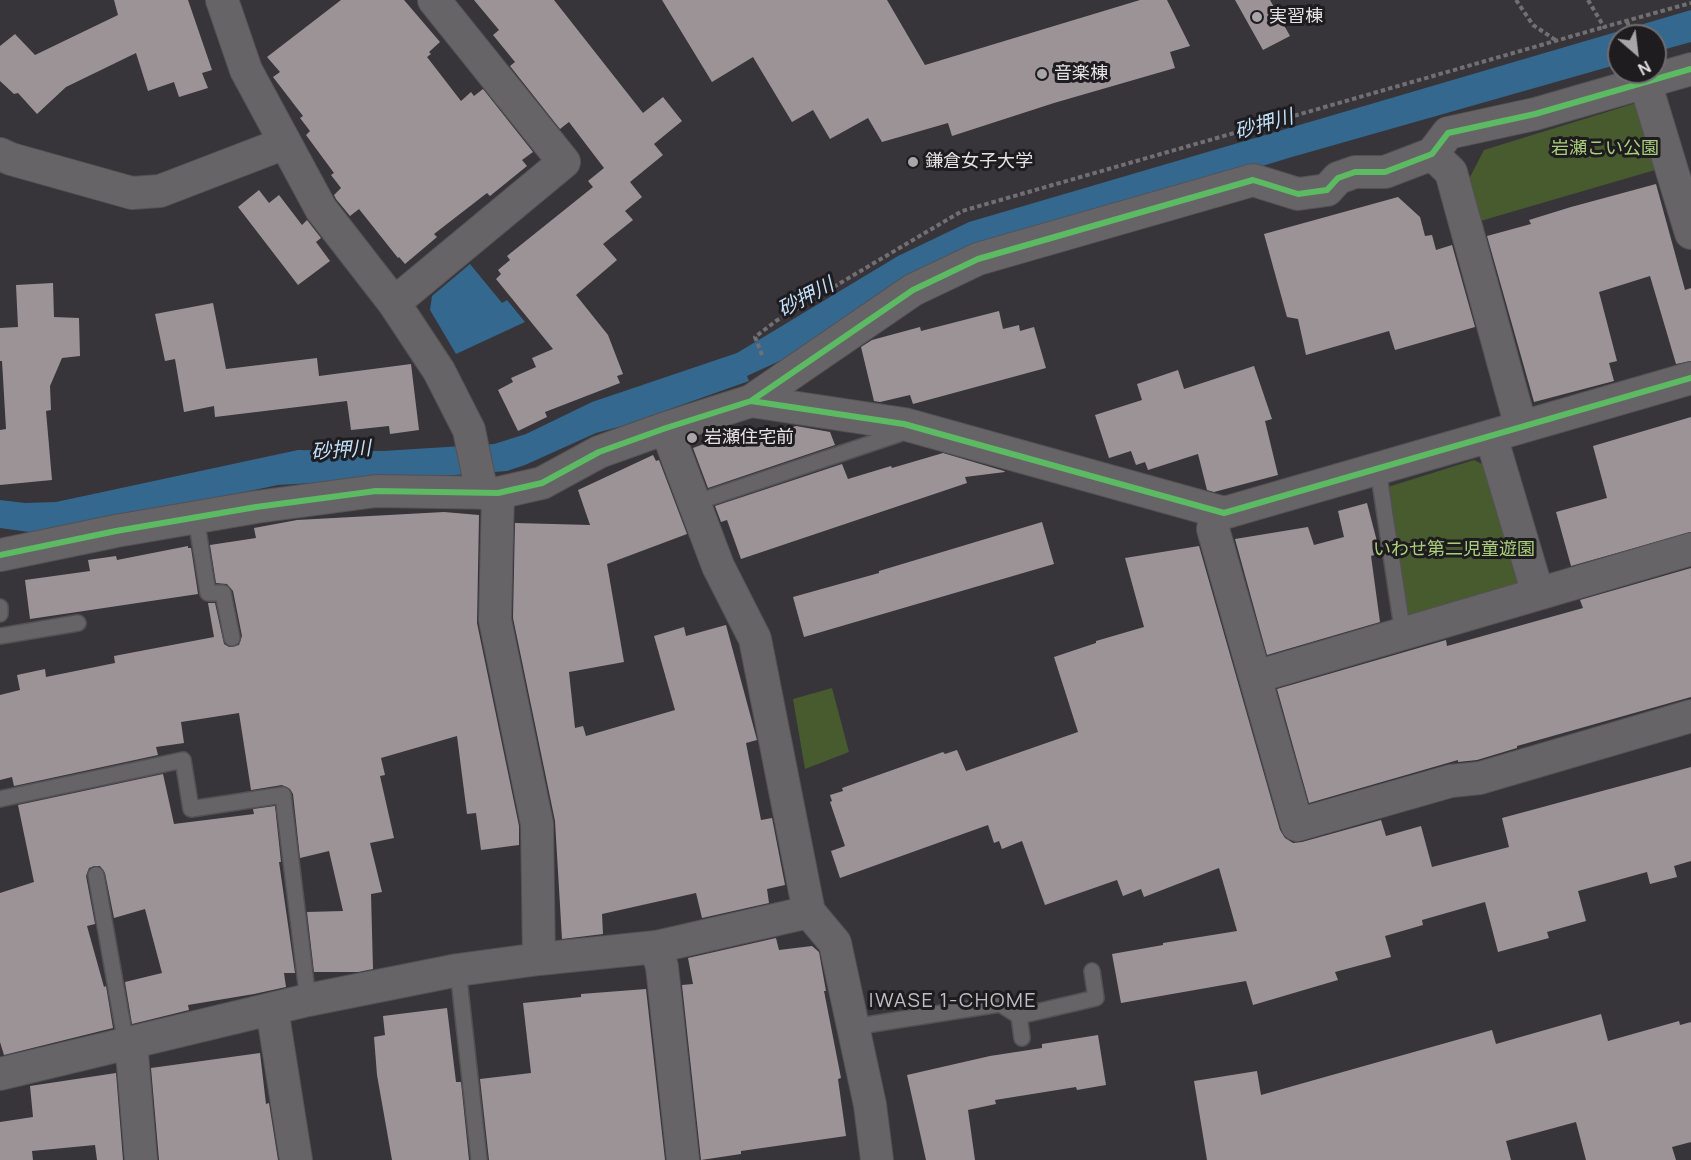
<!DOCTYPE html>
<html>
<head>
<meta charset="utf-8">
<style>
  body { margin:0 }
  #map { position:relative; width:1691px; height:1160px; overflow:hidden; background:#373539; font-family:Manrope,sans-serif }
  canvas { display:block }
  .north { position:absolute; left:1607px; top:24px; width:60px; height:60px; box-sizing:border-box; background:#1e1c1f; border:2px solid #6e6c6f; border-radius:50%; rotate:152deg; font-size:16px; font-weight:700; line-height:24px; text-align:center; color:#e6e3e7 }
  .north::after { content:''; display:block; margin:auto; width:21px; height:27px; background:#a9a6aa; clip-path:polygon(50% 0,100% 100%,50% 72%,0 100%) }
</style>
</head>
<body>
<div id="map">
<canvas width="1691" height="1160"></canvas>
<div class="north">N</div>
</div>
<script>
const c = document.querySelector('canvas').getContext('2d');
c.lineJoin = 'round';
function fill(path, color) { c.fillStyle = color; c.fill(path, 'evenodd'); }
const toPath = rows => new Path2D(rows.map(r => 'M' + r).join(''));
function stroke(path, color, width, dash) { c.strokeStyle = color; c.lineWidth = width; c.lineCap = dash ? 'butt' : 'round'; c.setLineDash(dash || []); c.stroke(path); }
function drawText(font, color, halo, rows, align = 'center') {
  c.font = font + ' Manrope,"Noto Sans JP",sans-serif'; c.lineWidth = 6; c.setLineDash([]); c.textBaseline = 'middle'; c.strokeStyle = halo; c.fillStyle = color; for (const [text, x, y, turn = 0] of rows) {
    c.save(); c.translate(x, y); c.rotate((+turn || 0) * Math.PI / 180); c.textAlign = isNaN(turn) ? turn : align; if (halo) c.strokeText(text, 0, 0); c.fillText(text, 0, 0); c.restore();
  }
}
fill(toPath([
  [1636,103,1655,170,1477,222,1469,179,1484,150],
  [1474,460,1488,467,1524,588,1408,623,1388,487],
  [832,688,849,752,805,769,793,699]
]), '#485b2e');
fill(toPath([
  [1691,10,1691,42,1655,52,1655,36,1619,36,1619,64,1292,157,963,257,786,358,747,376,749,381,622,426,596,433,525,465,507,471,456,475,278,485,44,534,0,528,0,500,25,503,56,502,298,450,383,451,494,444,526,434,592,402,737,353,898,256,969,222],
  [470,264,502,303,507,300,525,322,456,354,430,310,432,296]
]), '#34688e');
fill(toPath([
  [114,0,188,0,212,70,202,73,208,88,179,97,174,82,148,91,136,53,66,87,37,114,18,93,14,94,0,81,0,46,15,34,35,55,118,15],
  [341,0,404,0,440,42,429,52,431,54,427,57,461,101,471,92,474,96,483,89,533,152,522,160,527,166,490,196,487,193,434,234,437,237,405,264,399,257,398,258,359,209,350,216,336,199,334,195,341,188,331,175,334,173,306,135,310,131,300,118,303,116,273,77,280,72,267,57],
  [474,0,554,0,643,113,663,97,682,121,654,144,663,155,630,182,642,197,625,211,633,220,603,244,617,260,576,295,608,335,623,374,617,376,620,383,545,412,547,417,518,431,498,390,513,382,511,378,536,367,532,358,553,349,496,279,501,274,498,270,510,260,507,256,593,187,588,181,604,168,569,122,560,129,510,66,515,62,493,35,499,30],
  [662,0,887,0,925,65,1140,0,1167,0,1190,46,1170,52,1175,68,1054,103,952,136,948,123,882,142,868,118,830,139,813,110,792,122,753,57,712,82],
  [1235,0,1270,0,1290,36,1263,50],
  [1656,184,1685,290,1691,288,1691,361,1676,364,1650,276,1599,292,1617,361,1609,363,1614,381,1534,402,1487,236,1531,224,1529,220,1571,207],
  [259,190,269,203,279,195,302,225,307,220,321,238,316,242,330,261,298,285,238,207],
  [1398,197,1420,217,1425,236,1432,235,1436,250,1452,245,1475,327,1395,350,1389,331,1306,355,1298,319,1287,317,1264,234],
  [53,283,54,317,79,318,80,356,62,358,50,386,51,410,46,411,52,480,0,485,0,430,6,429,2,361,0,361,0,328,18,327,16,285],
  [213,303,226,369,317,358,319,376,411,364,419,430,390,434,389,426,351,430,347,401,215,417,214,406,184,412,175,359,165,361,155,314],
  [999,311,1003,329,1019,325,1020,331,1034,327,1046,368,913,404,910,395,880,402,874,401,861,347,872,340,920,327,921,331],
  [1254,366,1272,419,1265,421,1278,475,1214,492,1207,490,1198,454,1148,470,1145,462,1136,465,1131,451,1109,458,1095,415,1142,400,1137,384,1178,370,1184,389],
  [1691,417,1691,532,1571,566,1556,512,1607,498,1593,446],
  [796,426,830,432,835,445,708,488,693,448,749,427,754,441],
  [943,453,1004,471,1005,472,965,477,967,483,741,559,727,520,721,522,715,506,842,464,848,479,891,466,892,468],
  [653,455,656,461,659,460,687,534,607,564,624,662,569,672,575,728,583,726,586,736,675,710,654,636,684,627,686,636,726,625,757,740,746,743,761,820,772,818,785,885,767,889,769,903,702,918,696,893,602,914,603,934,562,939,555,821,513,618,515,523,590,525,578,490],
  [1367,503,1380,553,1371,556,1380,622,1267,655,1235,539,1308,527,1314,545,1344,537,1338,511],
  [444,512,479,515,477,623,519,826,519,845,481,850,476,813,467,814,457,736,381,758,385,775,380,776,394,838,370,843,382,892,371,894,373,969,358,972,314,972,307,912,343,911,329,851,300,858,293,794,290,789,282,785,251,790,239,713,181,722,184,743,156,747,158,755,14,786,12,777,0,780,0,695,20,690,17,675,45,669,46,677,115,663,114,656,214,637,208,603,215,603,224,644,229,647,239,645,242,636,233,591,227,584,216,583,210,545,256,538,254,528,297,520],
  [1042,522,1054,564,804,637,793,597,879,573,879,571],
  [188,546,188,548,191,548,198,594,30,619,25,580,90,571,88,560,116,556,117,560],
  [1199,546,1280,830,1285,838,1293,843,1302,842,1381,820,1386,836,1421,826,1432,867,1509,847,1502,818,1691,767,1691,861,1674,866,1677,877,1650,884,1647,872,1578,891,1586,921,1547,932,1549,938,1498,952,1485,902,1422,920,1423,925,1385,936,1391,957,1335,972,1338,980,1253,1005,1246,981,1121,1003,1112,954,1163,945,1163,943,1237,931,1219,868,1144,897,1141,889,1123,896,1117,880,1045,905,1022,841,1002,849,999,841,994,843,988,825,840,878,831,851,845,846,830,802,832,801,830,795,843,791,842,788,943,752,945,754,957,750,966,771,1078,732,1054,657,1096,643,1096,641,1144,627,1125,558],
  [1691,568,1691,697,1517,746,1517,748,1477,760,1458,762,1458,760,1309,803,1277,689,1446,640,1447,646,1583,608,1580,600],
  [163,774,174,824,254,814,253,809,275,806,281,862,279,862,295,973,284,973,286,987,254,994,188,1005,189,1010,132,1024,125,982,162,973,145,909,114,918,105,873,100,866,94,866,89,868,86,876,95,924,87,926,104,987,106,986,113,1028,4,1055,0,1042,0,893,34,882,18,805],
  [776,938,779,950,812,946,819,952,826,991,824,991,841,1078,838,1079,846,1136,741,1151,741,1154,701,1160,682,985,693,984,688,958],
  [646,989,665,1160,489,1160,480,1079,531,1073,523,1003,581,997,581,994],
  [447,1008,456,1082,461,1082,469,1160,392,1160,377,1075,374,1037,385,1035,383,1016],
  [1601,1014,1608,1041,1679,1021,1680,1025,1691,1022,1691,1142,1672,1147,1676,1160,1586,1160,1576,1122,1506,1141,1511,1160,1207,1160,1194,1081,1257,1071,1261,1095,1492,1030,1496,1044],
  [1098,1035,1106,1085,1077,1090,1076,1087,995,1100,996,1104,968,1110,975,1160,926,1160,907,1075,990,1056,1042,1048,1042,1044],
  [260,1053,266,1104,269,1103,278,1160,159,1160,151,1068],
  [116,1073,123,1160,97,1160,95,1145,32,1151,33,1160,0,1160,0,1122,33,1117,30,1086]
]), '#9c9397');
const service = toPath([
  [1378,469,1403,634],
  [694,503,899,434,903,426],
  [196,518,208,593,223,593,232,638],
  [0,607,0,614],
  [0,636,78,623],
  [0,799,183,760,191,809,283,795,308,1000],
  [96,875,126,1044],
  [458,970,479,1160],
  [1019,1016,1022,1038],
  [853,1027,1000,1004,1019,1016,1096,998,1092,971]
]);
const minor = toPath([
  [222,0,246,70,321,209,394,303,439,371,469,430,482,493],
  [1645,82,1691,233],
  [0,154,11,159,132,193,160,191,285,143],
  [1432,154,1451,172,1521,427],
  [394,303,564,162,434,0],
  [751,401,904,424,1224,513,1691,378],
  [666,428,718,566,755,639,809,912,835,943,870,1105,877,1160],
  [1491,436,1538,594],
  [498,493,495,620,537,824,539,959],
  [1217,511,1213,529,1297,825,1451,781,1480,778,1691,716],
  [0,555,116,531,256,507,376,491,498,493,542,483,599,452,666,428,751,401,913,290,978,259,1253,180,1298,194,1327,190,1338,178,1355,172,1385,172,1432,154,1448,133,1535,114,1691,69],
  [1255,677,1691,549],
  [656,947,662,967,683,1160],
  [272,1009,296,1160],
  [131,1042,141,1160],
  [0,1074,308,1000,458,970,539,959,656,947,809,912]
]);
stroke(service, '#535154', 18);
stroke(minor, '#535154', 34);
stroke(toPath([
  [1516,0,1533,25,1557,41],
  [1588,0,1604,27,1691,3],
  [1627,21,1632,36],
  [762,355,755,337,776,321,962,211,1604,27]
]), '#716f71', 4, [4.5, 3]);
stroke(service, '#666467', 15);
stroke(minor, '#666467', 32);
stroke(toPath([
  [751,401,904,424,1224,513,1691,378],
  [0,555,116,531,256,507,376,491,498,493,542,483,599,452,666,428,751,401,913,290,978,259,1253,180,1298,194,1327,190,1338,178,1355,172,1385,172,1432,154,1448,133,1535,114,1691,69]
]), '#5cba63', 6);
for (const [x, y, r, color] of [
  [1257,17,6,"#a9a6aa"],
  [1042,74,6,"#a9a6aa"],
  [913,162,6,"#a9a6aa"],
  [692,438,6,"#a9a6aa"]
]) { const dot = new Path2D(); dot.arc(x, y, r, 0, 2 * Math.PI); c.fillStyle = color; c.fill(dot); stroke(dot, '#1e1c1f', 2); }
drawText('18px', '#e6e3e7', '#1e1c1f', [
  ["実習棟",1269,17],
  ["音楽棟",1054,74],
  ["鎌倉女子大学",925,162],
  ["岩瀬住宅前",704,438]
], 'left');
drawText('18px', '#aacf7b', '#1e1c1f', [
  ["岩瀬こい公園",1605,149],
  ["いわせ第二児童遊園",1454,550]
]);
drawText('italic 20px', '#c0dff8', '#1e1c1f', [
  ["砂押川",1264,125,-16],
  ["砂押川",806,298,-28],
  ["砂押川",341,451,-4]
]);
c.letterSpacing = '1.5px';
drawText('20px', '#c2bcc4', '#1e1c1f', [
  ["IWASE 1-CHOME",953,1001]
]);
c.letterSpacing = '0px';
</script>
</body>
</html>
